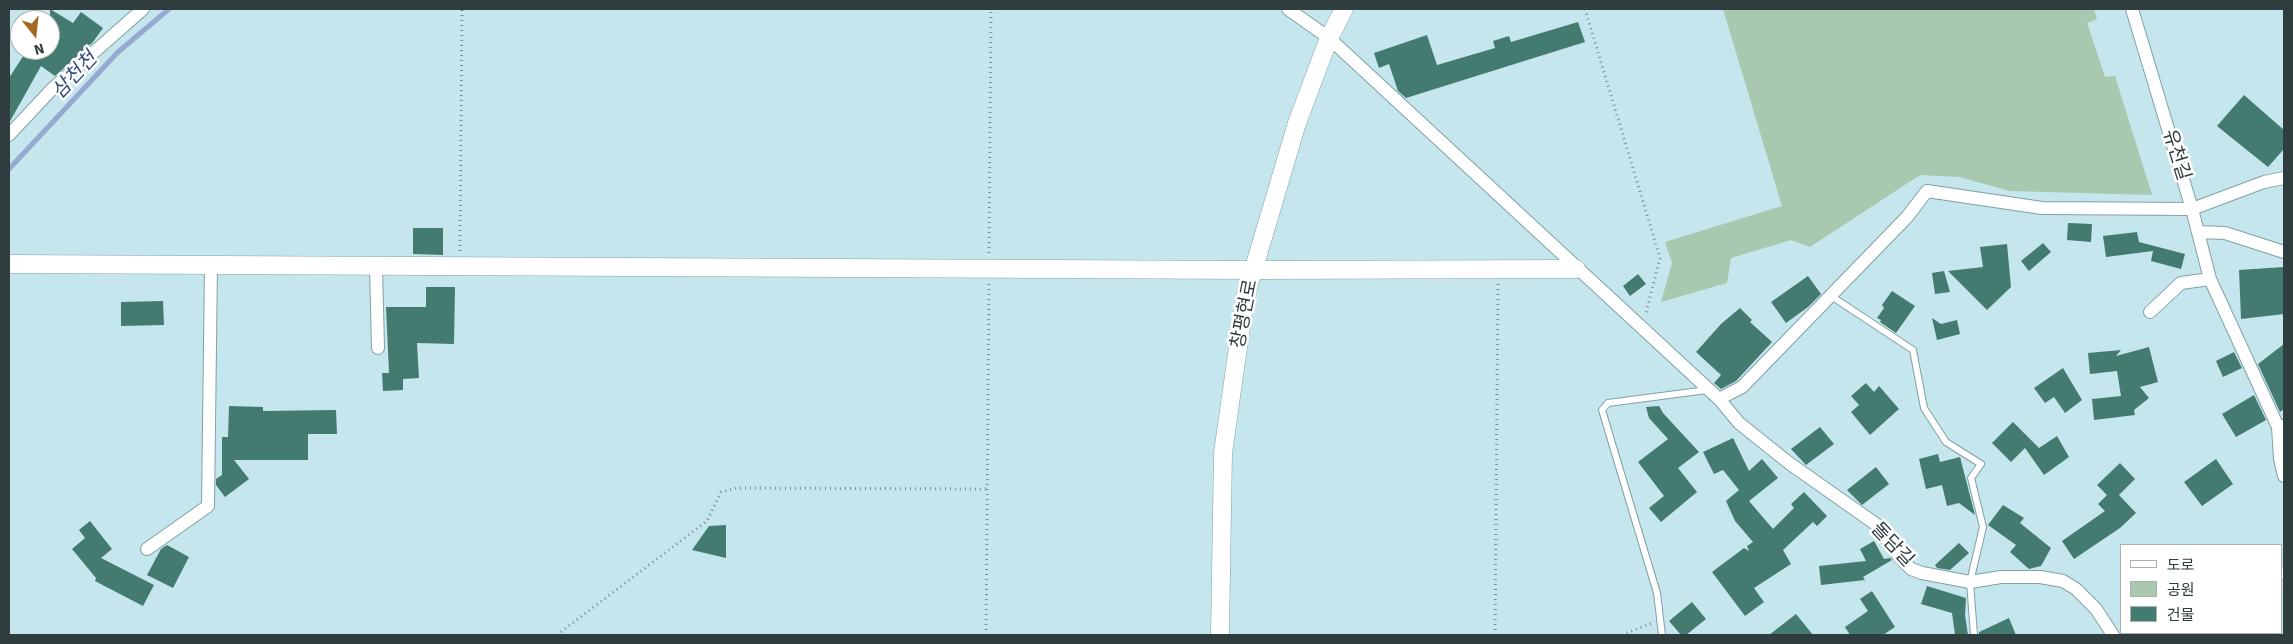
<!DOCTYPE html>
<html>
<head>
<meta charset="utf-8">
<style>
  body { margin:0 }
  #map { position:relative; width:2293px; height:644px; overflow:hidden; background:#c5e6ec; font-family:Signika,"Noto Sans KR",sans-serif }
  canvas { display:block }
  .frame { position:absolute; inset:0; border:10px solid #2f3d3f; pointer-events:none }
  .legend { position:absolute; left:2120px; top:544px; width:162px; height:90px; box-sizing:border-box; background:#fff; border:1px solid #acb1b2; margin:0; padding:6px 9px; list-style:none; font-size:15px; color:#2f3d3f }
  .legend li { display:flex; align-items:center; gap:10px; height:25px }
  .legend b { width:25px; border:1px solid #acb1b2 }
  .north { position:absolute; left:10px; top:10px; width:50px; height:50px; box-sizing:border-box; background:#fff; border:1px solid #acb1b2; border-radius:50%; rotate:164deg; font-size:14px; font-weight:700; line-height:20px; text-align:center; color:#2f3d3f }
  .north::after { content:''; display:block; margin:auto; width:18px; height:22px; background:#a36a27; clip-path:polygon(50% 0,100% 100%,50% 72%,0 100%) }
</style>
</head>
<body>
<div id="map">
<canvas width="2293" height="644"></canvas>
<div class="frame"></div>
<ul class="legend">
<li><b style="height:6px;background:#fff"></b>도로</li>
<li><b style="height:14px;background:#a8c8af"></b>공원</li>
<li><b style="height:14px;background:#437b70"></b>건물</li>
</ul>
<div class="north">N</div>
</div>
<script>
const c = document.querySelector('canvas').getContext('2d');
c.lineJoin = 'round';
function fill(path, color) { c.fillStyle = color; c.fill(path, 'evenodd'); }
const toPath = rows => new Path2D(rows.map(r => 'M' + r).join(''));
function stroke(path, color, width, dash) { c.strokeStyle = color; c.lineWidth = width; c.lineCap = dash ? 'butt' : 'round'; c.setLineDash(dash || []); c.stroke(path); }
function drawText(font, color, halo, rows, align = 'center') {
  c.font = font + ' Signika,"Noto Sans KR",sans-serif'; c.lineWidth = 5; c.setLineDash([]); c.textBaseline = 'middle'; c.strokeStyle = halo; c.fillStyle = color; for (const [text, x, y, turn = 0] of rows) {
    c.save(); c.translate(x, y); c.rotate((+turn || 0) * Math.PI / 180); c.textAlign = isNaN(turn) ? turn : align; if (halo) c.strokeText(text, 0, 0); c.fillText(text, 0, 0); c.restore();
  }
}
fill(toPath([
  [1723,9,2094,9,2097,19,2087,23,2105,77,2115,76,2152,195,2010,191,1959,177,1920,175,1810,247,1791,240,1731,258,1727,283,1661,302,1672,263,1665,242,1782,206]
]), '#a8c8af');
stroke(toPath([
  [9,169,118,52,169,9]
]), '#96a9d1', 5);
fill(toPath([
  [50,9,73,23,81,12,103,28,93,42,55,76,41,66,9,123,9,78,27,50,50,50],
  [1578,22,1585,42,1406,98,1398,91,1389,64,1379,68,1374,53,1427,35,1437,65,1495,48,1493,41,1509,36,1511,42],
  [2244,95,2284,130,2284,149,2268,167,2217,126],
  [2068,223,2092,224,2091,242,2067,240],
  [413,228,443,228,443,255,413,254],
  [2137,232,2139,242,2185,254,2181,269,2151,261,2153,251,2106,257,2103,236],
  [2043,243,2051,252,2029,271,2021,261],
  [2007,244,2011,287,1987,310,1948,271,1983,267,1980,247],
  [2284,267,2284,314,2241,319,2239,270],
  [1944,271,1950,292,1935,294,1932,273],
  [1638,274,1646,284,1630,296,1623,286],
  [1808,276,1821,294,1808,307,1786,323,1771,302],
  [426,287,455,287,454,344,417,343,419,378,403,379,403,390,383,391,382,373,389,373,386,307,426,307],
  [1892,291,1915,306,1896,333,1880,322,1881,320,1877,318,1884,308,1882,305],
  [163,301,164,325,121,326,121,302],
  [1740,308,1752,320,1750,322,1772,342,1736,381,1721,389,1714,383,1721,375,1696,352,1721,324],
  [1932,318,1941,324,1957,320,1960,334,1937,340],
  [2284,344,2284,409,2280,412,2258,364],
  [2149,347,2158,382,2140,387,2149,398,2134,410,2135,415,2094,420,2092,399,2121,396,2117,371,2090,374,2088,353,2121,350,2116,356],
  [2234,352,2242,368,2223,377,2216,361],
  [2063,368,2082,400,2065,413,2054,397,2045,403,2034,388],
  [1866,383,1874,392,1879,386,1899,409,1870,435,1851,412,1859,405,1851,396],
  [2254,395,2266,420,2236,437,2222,414],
  [229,406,263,407,263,411,336,410,337,434,308,434,308,460,234,460,249,479,225,497,216,485,216,479,222,475,222,437,228,437],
  [1659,406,1663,413,1699,452,1678,468,1697,492,1661,522,1649,508,1664,496,1638,462,1668,439,1649,418,1646,407],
  [2013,422,2039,448,2057,436,2069,457,2044,475,2025,448,2011,462,1992,443],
  [1820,427,1834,444,1806,465,1791,449],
  [1733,438,1749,471,1762,459,1778,478,1749,501,1773,529,1794,508,1791,504,1804,492,1827,516,1817,526,1813,522,1783,550,1791,564,1754,588,1764,602,1745,616,1712,572,1744,548,1749,551,1747,546,1753,542,1735,521,1726,501,1739,490,1723,470,1714,474,1703,452],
  [1938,454,1940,462,1960,457,1975,515,1959,503,1947,506,1942,485,1926,489,1919,459],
  [2216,459,2233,484,2202,506,2184,482],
  [2120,463,2135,479,2119,495,2136,513,2120,528,2074,559,2062,541,2105,511,2098,504,2107,495,2097,485],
  [1876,467,1889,484,1862,505,1847,490],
  [2003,505,2024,518,2020,523,2051,548,2041,566,2029,569,2010,552,2016,545,1988,525],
  [90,521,112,549,101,558,154,585,143,606,95,581,96,578,72,549,85,538,79,530],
  [726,525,726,558,692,550,709,526],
  [1874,541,1884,559,1890,558,1892,560,1863,577,1865,580,1821,585,1819,566,1866,561,1860,549],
  [1959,543,1969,553,1950,570,1937,568,1935,565],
  [167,545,189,557,173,588,147,575,161,549],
  [1927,586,1966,598,1965,615,1968,635,1955,635,1952,613,1921,604],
  [1872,591,1895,627,1883,635,1850,635,1845,627,1868,611,1860,599],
  [1692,602,1706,619,1686,635,1681,635,1669,621],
  [1796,614,1813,635,1769,635],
  [2009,618,2016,635,1979,635,1979,632]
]), '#437b70');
const lane = toPath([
  [1831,296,1913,350,1924,408,1946,442,1981,464,1971,478,1983,527,1970,582,1974,635],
  [1662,635,1657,593,1602,410,1608,403,1707,390]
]);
const street = toPath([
  [1288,9,1329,38,1719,399,1739,423,1789,463,1877,525,1897,554,1911,569,1922,573,1970,582,2001,577,2040,577,2063,581,2076,589,2096,609,2113,635],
  [2132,9,2192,209,2264,182,2284,178],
  [9,135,52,89,143,9],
  [2198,232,2225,233,2284,252],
  [376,266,378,348],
  [2150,312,2181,283,2210,279],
  [1719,399,1742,387,1907,217,1927,191,2042,208,2192,209,2210,279,2278,427,2284,426],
  [2278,427,2280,459,2284,476],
  [147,549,208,506,211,265],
  [2282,573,2284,573]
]);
const secondary = toPath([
  [9,264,1254,270,1576,269],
  [1220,635,1223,453,1245,298,1297,123,1329,38,1344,9]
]);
stroke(lane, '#81a1a6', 8);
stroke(street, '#81a1a6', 14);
stroke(secondary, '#81a1a6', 19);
stroke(toPath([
  [1585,9,1660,258,1646,313],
  [460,251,462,9],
  [989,253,991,9],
  [557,635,707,521,721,492,737,488,986,489],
  [986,635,989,284],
  [1495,635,1498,283],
  [1622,635,1652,623]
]), '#788f93', 3, [1, 4]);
stroke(lane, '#fff', 6);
stroke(street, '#fff', 12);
stroke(secondary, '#fff', 18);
drawText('19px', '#2f3d3f', '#fff', [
  ["유천길",2176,155,73],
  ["창평현로",1245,314,-79],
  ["돌담길",1892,545,47]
]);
drawText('italic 20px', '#354c80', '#fff', [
  ["삼천천",75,76,-47]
]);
</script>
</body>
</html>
